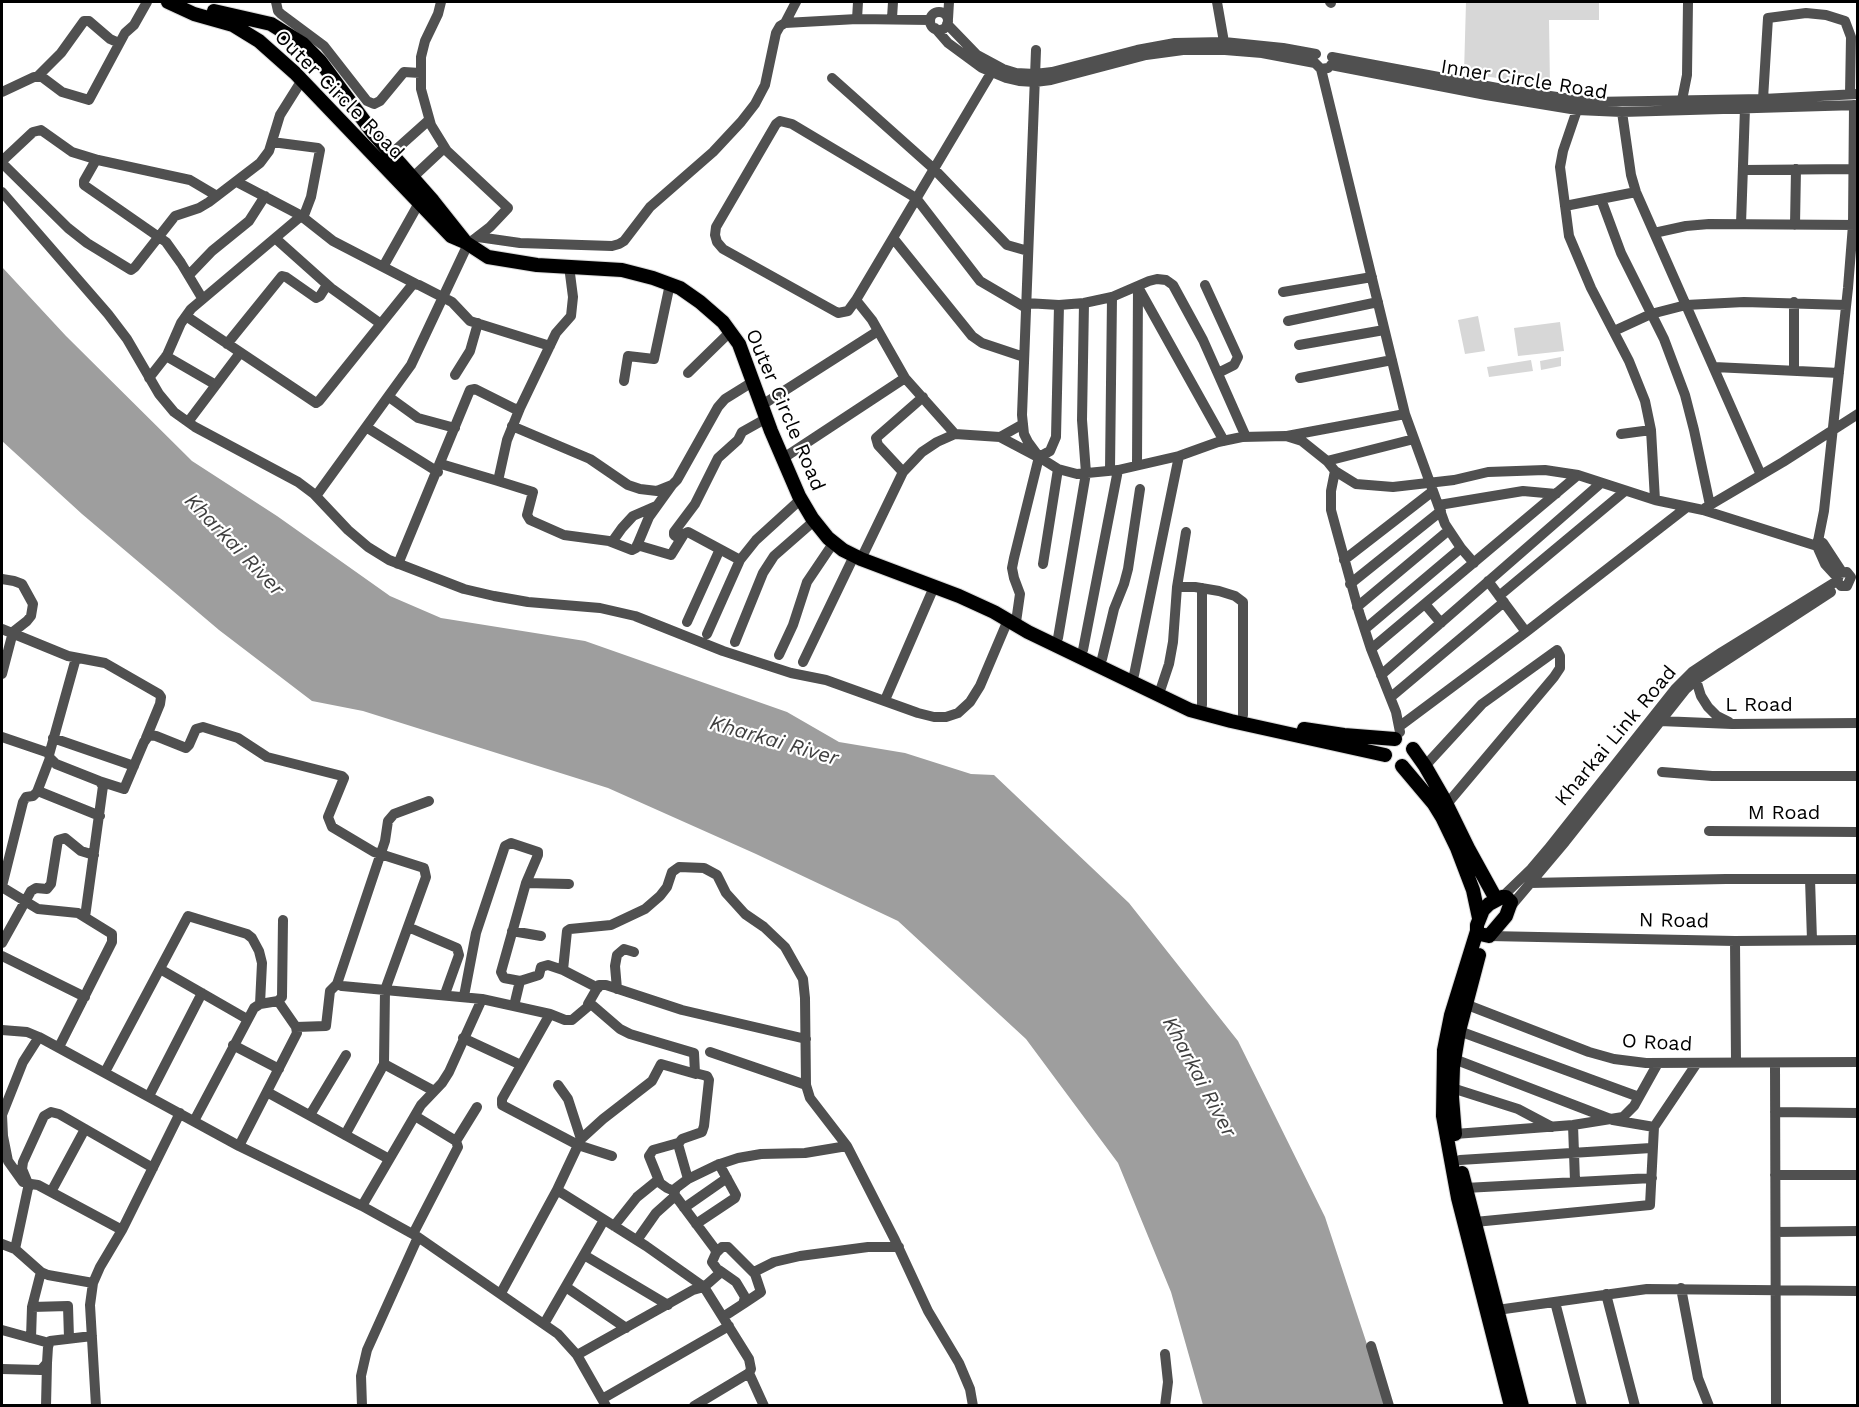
<!DOCTYPE html>
<html>
<head>
<meta charset="utf-8">
<style>
  body { margin:0 }
  #map { position:relative; width:1859px; height:1407px; overflow:hidden; background:#fff; font-family:"Work Sans",sans-serif }
  canvas { display:block }
  .frame { position:absolute; inset:0; border:3px solid #000; pointer-events:none }
</style>
</head>
<body>
<div id="map">
<canvas width="1859" height="1407"></canvas>
<div class="frame"></div>
</div>
<script>
const c = document.querySelector('canvas').getContext('2d');
c.lineJoin = 'round';
function fill(path, color) { c.fillStyle = color; c.fill(path, 'evenodd'); }
const toPath = rows => new Path2D(rows.map(r => 'M' + r).join(''));
function stroke(path, color, width, dash) { c.strokeStyle = color; c.lineWidth = width; c.lineCap = dash ? 'butt' : 'round'; c.setLineDash(dash || []); c.stroke(path); }
function drawText(font, color, halo, rows, align = 'center') {
  c.font = font + ' "Work Sans",sans-serif'; c.lineWidth = 4.5; c.setLineDash([]); c.textBaseline = 'middle'; c.strokeStyle = halo; c.fillStyle = color; for (const [text, x, y, turn = 0] of rows) {
    c.save(); c.translate(x, y); c.rotate((+turn || 0) * Math.PI / 180); c.textAlign = isNaN(turn) ? turn : align; if (halo) c.strokeText(text, 0, 0); c.fillText(text, 0, 0); c.restore();
  }
}
fill(toPath([
  [1466,2,1599,2,1599,20,1549,20,1550,86,1464,73],
  [1478,316,1485,351,1465,354,1458,320],
  [1560,322,1564,351,1518,356,1514,328],
  [1561,357,1561,366,1541,370,1540,361],
  [1531,360,1533,371,1489,377,1487,367]
]), '#d7d7d7');
fill(toPath([
  [2,267,66,336,192,461,277,516,390,596,441,618,585,641,787,712,839,742,905,753,971,774,994,775,1129,903,1238,1041,1325,1217,1387,1405,1203,1405,1171,1292,1118,1163,1026,1039,898,921,756,854,608,788,363,711,312,701,219,630,82,514,2,441]
]), '#9e9e9e');
const major = toPath([
  [168,2,194,14,233,25,259,41,295,73,451,236,465,242,488,257,537,265,622,270,653,278,680,288,700,302,723,322,739,344,771,431,799,496,812,518,828,538,843,550,861,559,959,596,994,612,1028,632,1190,710,1231,721,1385,755],
  [214,11,271,24,303,44,320,61,373,133,433,201,464,240],
  [1304,729,1344,735,1395,739],
  [1413,749,1425,766,1444,799,1469,850,1496,899],
  [1402,766,1434,804,1442,817,1457,848,1473,890,1479,918],
  [1502,897,1506,897,1511,902,1506,916,1489,936,1480,934,1477,931,1477,925,1483,910,1489,904,1502,897],
  [1477,931,1451,1015,1444,1050,1443,1116,1458,1198,1511,1406],
  [1455,1134,1452,1097,1453,1067,1459,1031,1479,955],
  [1462,1173,1522,1406]
]);
stroke(major, '#dbdbdb', 16);
stroke(toPath([
  [276,2,278,11,281,14,324,46,367,101,374,104,380,101,404,72,420,73],
  [1217,2,1224,42],
  [1330,2,1331,3],
  '930 21a9 9 0 1 1 18 0a9 9 0 1 1-18 0Z',
  [892,18,893,2],
  [857,19,858,2],
  [948,19,949,2],
  [785,23,796,2],
  [947,24,977,55,1003,69,1016,73,1035,74,1052,72,1137,50,1175,43,1224,42,1283,48,1316,54],
  [935,28,948,43,982,68,1006,78,1019,81,1035,82,1051,80,1146,55,1183,50,1225,50,1262,53,1315,63,1321,69,1328,68],
  [1036,50,1022,415,1024,434,1028,442,1039,457,1058,469,1077,474,1118,470,1179,456,1218,442,1242,437,1286,436,1302,441,1327,461,1335,471,1356,484,1393,487,1454,480,1488,472,1545,470,1578,475,1655,500,1703,510,1817,546],
  [1332,57,1508,90,1592,102,1763,99,1858,94],
  [1331,65,1486,95,1577,110,1622,112,1858,105],
  [1321,69,1405,414,1445,524,1461,548,1474,563],
  [38,76,61,53,84,21,89,21,110,39,119,43],
  [832,78,934,169,1007,245,1028,251],
  [2,92,34,77,42,77,62,92,89,100,125,33,134,25,147,2],
  [1763,99,1768,18,1806,13,1826,15,1845,21,1851,37,1850,94],
  [1681,105,1687,75,1688,2],
  [1577,110,1563,151,1560,167,1569,236,1591,288,1629,361,1645,401,1651,430,1655,500],
  [1622,112,1631,175,1636,192,1761,475],
  [272,142,318,148,320,150,311,197,303,218],
  [391,154,429,120],
  [96,160,84,181,84,185,166,242,181,263,202,298],
  [2,161,33,132,41,130,72,152,98,160,190,180,217,196],
  [2,163,68,228,87,243,131,270,135,267,175,216,199,208,209,202,260,163,269,151,280,115,302,80],
  [1743,170,1854,169],
  [412,178,444,148],
  [2,192,108,314,127,339,159,394,174,412,195,427,298,482,314,494,348,530,368,547,389,560,464,589,494,596,528,602,600,608,635,616,723,651,791,673,826,680,918,713,934,717,946,717,958,713,970,702,980,686,1008,620],
  [1601,199,1621,253,1664,339,1685,395,1694,430,1710,505],
  [1565,206,1636,192],
  [300,215,333,241,416,284],
  [1741,224,1745,108],
  [1795,225,1796,169],
  [1654,233,1686,226,1709,224,1858,225],
  [478,237,520,243,612,246,619,244,624,241,650,207,713,152,741,122,755,104,765,85,776,33,780,26,785,23,857,19,930,20],
  [275,238,331,288,381,324],
  [893,238,972,336,982,343,1024,357],
  [383,267,419,203],
  [189,275,212,251,249,221,265,196],
  [1205,285,1238,357,1234,365,1218,373],
  [1138,287,1224,441],
  [1283,292,1372,277],
  [856,300,848,311,838,313,723,249,717,242,715,235,716,227,776,124,780,121,792,124,916,198,980,281,1026,308],
  [1026,303,1059,305,1084,303,1112,297,1149,281,1157,279,1166,280,1173,285,1203,340,1246,437],
  [186,316,316,403,319,401,413,284,419,285,452,302,470,321,550,346],
  [1288,321,1378,302],
  [1614,331,1651,314,1686,305,1744,302,1846,305],
  [227,344,282,276,286,277,316,298,320,296,327,285],
  [1299,345,1384,330],
  [166,356,216,385],
  [1714,367,1839,373],
  [1794,371,1794,302],
  [688,373,730,332],
  [455,375,470,351,478,323],
  [149,378,167,355,181,323,191,309,300,217,298,214,237,182],
  [1300,378,1392,360],
  [624,381,628,356,654,359,670,284],
  [389,397,418,418,455,428],
  [762,405,878,331],
  [188,422,240,353],
  [512,426,590,459,628,485,640,489,657,491,672,485,677,480,718,407,725,399,754,381],
  [366,427,438,472],
  [955,434,905,378,872,320,856,300,991,73],
  [1621,434,1651,430],
  [1287,436,1405,414],
  [1000,437,1036,456],
  [782,459,905,378],
  [1327,461,1414,439],
  [441,464,498,481,507,440,520,408],
  [1137,465,1138,286],
  [1110,470,1112,297],
  [1335,471,1331,491,1331,510,1337,532,1359,612,1371,649,1396,712,1400,732],
  [903,472,878,445,876,438,923,397],
  [498,481,533,492,527,515,530,520,564,535,609,541,632,550,636,548,649,517,672,485],
  [316,496,411,365,468,244,490,227,508,208,447,151,431,125,421,89,421,57,425,41,438,14,441,2],
  [1439,505,1523,491,1556,494],
  [1705,508,1783,462,1858,414],
  [680,539,674,535,674,532,695,504,718,458,738,440,742,432,767,418],
  [1818,540,1823,543,1842,572],
  [612,542,622,528,633,516,656,506],
  [637,545,671,555,684,534,688,532,740,560],
  [861,559,903,472,922,452,937,442,955,434,1000,437,1023,424],
  [1344,560,1433,491],
  [398,564,470,390,475,389,515,409,520,408,556,333,571,316,573,297,569,266],
  [1043,564,1058,469],
  [1837,577,1825,564,1817,546,1824,511,1848,288,1853,225,1854,105],
  [2,579,14,581,22,584,33,604,31,616,27,621,13,632,2,674],
  [1488,581,1526,632],
  [1350,584,1441,511],
  [1177,587,1195,587,1219,591,1235,596,1243,602,1243,715],
  [1202,588,1202,705],
  [1499,596,1625,491],
  [1425,604,1441,623],
  [1357,607,1449,530],
  [687,622,720,549],
  [1016,622,1020,594,1014,578,1012,568,1014,558,1039,457,1050,451,1056,437,1059,305],
  [2,629,68,656,105,663,159,694,161,697,160,704,146,738],
  [1365,629,1461,548],
  [707,634,740,560,756,540,801,499],
  [1058,638,1086,473,1082,420,1084,303],
  [735,642,763,573,774,556,814,521],
  [1371,649,1578,475],
  [1083,650,1118,470],
  [779,655,793,625,807,582,834,542],
  [76,658,49,755,50,758,56,764,99,781,103,786,85,917],
  [1102,659,1114,609,1124,584,1128,569,1140,489],
  [803,662,854,556],
  [1134,675,1179,456],
  [1381,675,1601,483],
  [1696,680,1701,696,1708,707,1717,716,1729,722],
  [1161,688,1169,664,1173,642,1177,587,1186,532],
  [1391,697,1504,602],
  [885,700,934,587],
  [1660,721,1732,724,1858,723],
  [1400,726,1526,632,1687,507],
  [2,737,49,753],
  [53,738,134,766],
  [1425,766,1482,704,1557,650,1560,656,1560,668,1554,677,1447,804],
  [1662,772,1712,776,1858,776],
  [99,781,124,789,144,742,149,735,156,736,186,748,189,745,196,729,203,727,238,738,267,757,342,776,344,778,328,817,332,827,374,852,424,868,426,877,385,990,384,1064,345,1135],
  [38,791,100,816],
  [429,801,394,814,388,821,385,841,337,984,342,986,482,999,550,1014,565,1020,572,1020,591,1004,620,1029,630,1034,694,1053,695,1073,707,1076,709,1080,704,1126,702,1132,682,1139,678,1144,688,1179,676,1188,674,1194,715,1249,716,1253,712,1262,720,1273,704,1287,749,1359,751,1369,749,1373,694,1406],
  [1709,831,1858,832],
  [1810,879,1812,940],
  [526,883,569,884],
  [1530,883,1726,879,1858,879],
  [2,886,23,802,26,797,33,796,37,792,50,758],
  [2,887,38,909,78,913,112,934,112,942,59,1047],
  [1502,897,1531,869,1548,849,1675,689,1692,672,1722,652,1837,581,1840,573,1847,572,1851,577,1847,586,1841,586,1837,581],
  [1511,906,1565,842,1686,689,1696,680,1831,592],
  [408,927,457,948,459,955,445,994],
  [512,931,541,936],
  [1489,936,1735,941,1858,940],
  [1735,941,1736,1063],
  [2,943,31,891,36,888,47,889,51,884,58,840,65,838,81,851,94,855],
  [2,956,85,997],
  [160,969,247,1019],
  [563,970,567,931,570,929,611,925,645,909,660,896,667,887,672,872,679,867,704,868,717,875,726,893,745,914,764,927,785,947,803,979,805,998,806,1085,810,1098,847,1146,895,1240,928,1311,959,1363,970,1389,973,1406],
  [617,989,615,966,617,955,624,949,634,952],
  [464,996,476,933,505,846,511,843,538,852,538,855,526,883,501,972,504,978,520,981],
  [588,1004,599,985,606,985,682,1010,806,1039],
  [1465,1004,1589,1052,1614,1059,1646,1063,1858,1062],
  [514,1006,520,981,539,975,541,967,548,965,563,970,598,988],
  [550,1014,502,1099,502,1105,578,1145,612,1156],
  [296,1027,326,1026,330,991,337,984],
  [2,1030,27,1032,39,1037,239,1146,362,1206,418,1237,558,1334,577,1355,606,1406],
  [1459,1031,1639,1097],
  [463,1038,521,1065],
  [233,1045,279,1069],
  [710,1052,806,1085],
  [1454,1059,1613,1120,1654,1127],
  [1775,1063,1776,1406],
  [384,1064,434,1091],
  [105,1072,188,916,247,934,252,938,259,951,262,963,260,1004],
  [558,1085,568,1099,581,1139],
  [1452,1088,1518,1109,1552,1127],
  [267,1092,389,1159],
  [149,1096,202,993],
  [1775,1112,1858,1113],
  [310,1115,346,1055],
  [194,1121,254,1008,260,1004,278,1001,282,997,283,920],
  [1573,1125,1575,1181],
  [1455,1134,1573,1125,1623,1117,1634,1106,1658,1063],
  [456,1141,477,1107],
  [239,1146,297,1033,296,1027,278,1001],
  [1460,1160,1651,1148],
  [1775,1175,1858,1175],
  [688,1179,717,1165,738,1158,761,1154,805,1153,847,1146],
  [23,1182,8,1161,3,1136,2,1115,23,1062,39,1037],
  [29,1186,22,1169,23,1162,44,1116,51,1112,59,1114,153,1168],
  [1465,1188,1652,1178],
  [557,1190,646,1246,704,1287,693,1290,577,1355],
  [674,1191,667,1188,660,1183,649,1156,653,1150,678,1143],
  [51,1192,85,1129],
  [362,1206,421,1105,442,1083,449,1072,482,999],
  [684,1208,727,1178],
  [1475,1222,1650,1205,1654,1127,1697,1063],
  [696,1224,735,1198,736,1195,719,1164],
  [614,1226,637,1197,658,1180],
  [1776,1232,1858,1231],
  [413,1234,458,1147,456,1141,415,1116],
  [637,1240,656,1213,675,1196],
  [2,1244,15,1249,41,1272,48,1275,93,1283],
  [15,1249,28,1188,31,1184,38,1185,122,1230],
  [716,1253,722,1247,728,1247,755,1274,761,1292,743,1304],
  [584,1255,668,1305],
  [719,1270,736,1282,745,1297,743,1304,723,1317],
  [754,1272,774,1262,800,1256,868,1247,899,1247],
  [566,1287,626,1328],
  [1681,1288,1698,1378,1709,1406],
  [501,1293,557,1190,581,1139,603,1119,652,1081,661,1064,696,1074],
  [1606,1294,1635,1406],
  [1555,1302,1582,1406],
  [32,1307,68,1306,69,1338],
  [1490,1311,1647,1289,1858,1291],
  [544,1324,604,1220],
  [2,1330,49,1343],
  [31,1338,32,1307,41,1272],
  [1371,1346,1389,1406],
  [2,1369,41,1370,47,1363,48,1347,50,1341,92,1336],
  [749,1373,764,1406],
  [602,1399,729,1326],
  [46,1406,47,1363],
  [96,1406,90,1305,93,1283,100,1267,122,1230,180,1113],
  [362,1406,361,1376,367,1350,418,1237],
  [1165,1406,1168,1382,1165,1354]
]), '#505050', 10);
stroke(major, '#000', 14);
drawText('20px', '#000', '#fff', [
  ["Inner Circle Road",1524,80,9],
  ["Outer Circle Road",339,95,45],
  ["Outer Circle Road",785,410,67],
  ["L Road",1759,705],
  ["Kharkai Link Road",1616,736,-50],
  ["M Road",1784,813],
  ["N Road",1674,921,1],
  ["O Road",1657,1043,3]
]);
drawText('italic 21px', '#3f3f3f', '#fff', [
  ["Kharkai River",234,545,46],
  ["Kharkai River",774,741,16],
  ["Kharkai River",1199,1077,62]
]);
</script>
</body>
</html>
